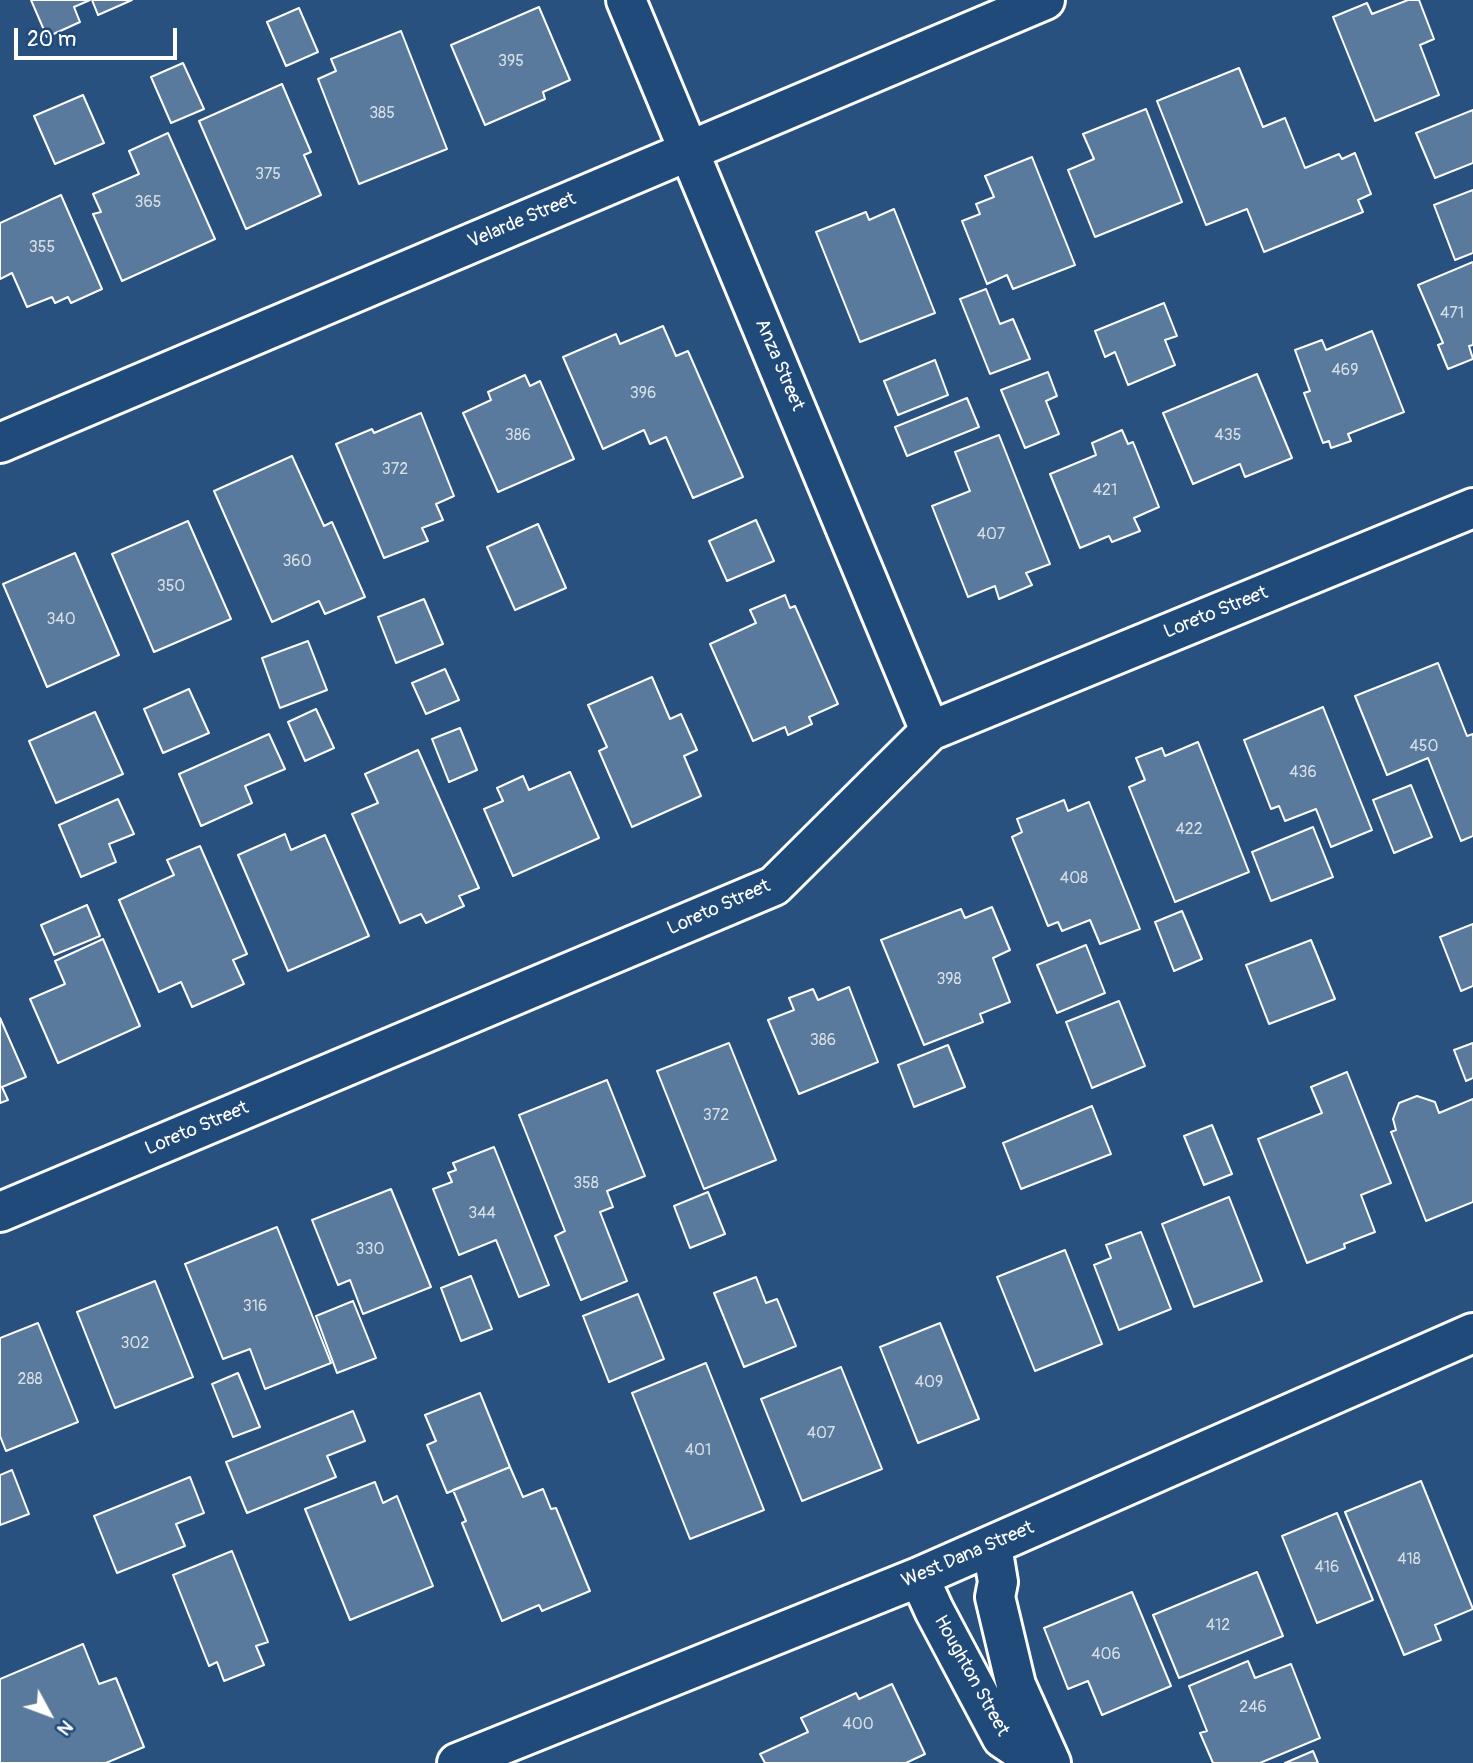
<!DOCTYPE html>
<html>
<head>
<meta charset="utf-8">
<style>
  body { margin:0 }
  #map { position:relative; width:1473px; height:1763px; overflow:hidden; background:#28517f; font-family:Pangolin,sans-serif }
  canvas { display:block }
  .north { position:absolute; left:14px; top:1679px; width:70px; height:70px; -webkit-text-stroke:5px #1f4a7a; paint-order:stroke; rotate:131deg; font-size:19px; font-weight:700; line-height:28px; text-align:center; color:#fff }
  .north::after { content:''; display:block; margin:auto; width:24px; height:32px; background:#fff; clip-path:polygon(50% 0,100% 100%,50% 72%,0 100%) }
  .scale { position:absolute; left:14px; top:28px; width:163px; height:32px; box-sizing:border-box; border:4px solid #fff; border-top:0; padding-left:9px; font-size:21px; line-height:24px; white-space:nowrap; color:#fff; -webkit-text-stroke:5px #1f4a7a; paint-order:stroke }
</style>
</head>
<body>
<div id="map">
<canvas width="1473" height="1763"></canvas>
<div class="north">N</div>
<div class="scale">20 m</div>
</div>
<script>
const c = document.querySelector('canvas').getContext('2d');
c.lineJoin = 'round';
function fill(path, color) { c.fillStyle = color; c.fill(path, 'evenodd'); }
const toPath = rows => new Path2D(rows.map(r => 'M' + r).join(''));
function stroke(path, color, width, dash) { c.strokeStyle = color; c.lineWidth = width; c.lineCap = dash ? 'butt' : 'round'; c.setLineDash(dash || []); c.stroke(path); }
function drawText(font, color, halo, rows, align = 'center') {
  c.font = font + ' Pangolin,sans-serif'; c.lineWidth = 5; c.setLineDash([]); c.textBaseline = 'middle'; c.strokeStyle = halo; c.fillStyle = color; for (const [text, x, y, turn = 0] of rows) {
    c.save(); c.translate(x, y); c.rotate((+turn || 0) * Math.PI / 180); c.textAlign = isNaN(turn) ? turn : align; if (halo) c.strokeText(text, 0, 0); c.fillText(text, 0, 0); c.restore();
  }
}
const building = toPath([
  [31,0,90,0,74,7,80,22,47,37,31,0],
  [92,0,132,0,98,15,92,0],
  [1408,0,1419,0,1434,39,1420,45,1439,95,1375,121,1333,17,1367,3,1372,14,1408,0],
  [539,7,570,80,543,92,545,99,485,125,451,45,539,7],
  [299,8,318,52,286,66,267,22,299,8],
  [401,31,447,149,359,184,318,79,336,71,331,59,401,31],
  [183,63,204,109,171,123,151,77,183,63],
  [1239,68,1263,127,1285,118,1305,168,1339,154,1342,159,1355,153,1371,194,1358,200,1363,212,1264,252,1247,209,1206,225,1157,101,1239,68],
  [282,84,311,152,304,155,321,195,246,229,199,121,282,84],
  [83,95,104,143,55,164,34,116,83,95],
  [1146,109,1182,202,1095,237,1068,170,1094,159,1083,134,1146,109],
  [1473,110,1473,163,1435,178,1416,133,1473,110],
  [168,133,215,239,122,281,93,214,101,212,93,194,139,174,129,151,168,133],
  [1032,157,1075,265,1013,289,1007,275,987,284,962,221,980,214,976,204,994,197,985,176,1032,157],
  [1473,190,1473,253,1455,260,1434,205,1473,190],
  [61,195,102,289,71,303,68,297,55,303,52,297,27,307,12,273,0,279,0,223,61,195],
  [894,209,935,313,860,342,816,232,866,212,869,220,894,209],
  [1473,262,1473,345,1469,346,1473,359,1448,369,1438,345,1443,343,1418,285,1473,262],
  [986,289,1000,324,1013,319,1030,359,990,374,960,299,986,289],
  [1164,303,1177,336,1165,340,1175,365,1128,385,1115,352,1105,357,1095,331,1164,303],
  [663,326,676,356,688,351,743,477,693,498,666,437,650,444,644,430,603,449,563,357,616,334,620,344,663,326],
  [1372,331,1404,412,1348,434,1351,441,1331,448,1329,441,1323,443,1304,393,1310,391,1295,350,1322,340,1326,350,1372,331],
  [935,360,948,395,898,415,884,381,935,360],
  [1048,372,1057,396,1046,401,1059,434,1025,448,1001,390,1048,372],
  [1257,374,1292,458,1245,477,1240,464,1193,484,1163,413,1257,374],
  [525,375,530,386,540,381,574,459,498,492,463,413,491,400,488,392,525,375],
  [967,398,979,427,907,456,895,427,967,398],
  [421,413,454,496,436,504,443,520,422,528,428,541,384,558,336,444,372,429,374,433,421,413],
  [1122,430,1128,444,1133,442,1159,507,1134,518,1140,531,1112,542,1109,536,1080,548,1050,474,1096,455,1092,443,1122,430],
  [999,435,1050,564,1026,573,1032,585,999,599,995,586,968,597,932,506,970,491,955,452,999,435],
  [292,456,324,526,332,522,365,597,325,614,319,601,272,622,214,491,292,456],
  [756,520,774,561,727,581,709,541,756,520],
  [188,521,231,619,154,652,112,554,188,521],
  [538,524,566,588,515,610,487,547,538,524],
  [75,553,119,655,47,687,3,584,75,553],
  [785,595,790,608,795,606,838,704,809,717,812,724,788,735,785,727,753,741,710,644,756,623,750,610,785,595],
  [424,599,443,644,396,663,378,617,424,599],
  [308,641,327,690,280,708,262,658,308,641],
  [1438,663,1467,736,1473,734,1473,836,1461,841,1428,758,1387,775,1355,696,1438,663],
  [445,669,459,700,426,714,412,683,445,669],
  [652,677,670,719,681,714,697,750,684,756,701,796,632,827,599,751,607,747,588,705,652,677],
  [189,689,209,733,163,753,144,709,189,689],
  [1323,707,1372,830,1331,847,1316,809,1285,821,1279,806,1271,809,1244,740,1323,707],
  [316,709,334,748,305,761,288,722,316,709],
  [95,712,123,774,56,803,29,741,95,712],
  [460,728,477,770,449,782,432,739,460,728],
  [269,734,285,769,245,786,252,803,201,826,179,774,269,734],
  [1198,742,1249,872,1175,902,1129,787,1145,780,1136,758,1162,748,1165,756,1198,742],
  [418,750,479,888,459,896,464,906,426,923,421,914,400,923,352,814,378,803,365,774,418,750],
  [570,772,599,838,513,876,484,809,503,801,497,788,523,776,529,790,570,772],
  [1411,785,1432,837,1394,853,1373,800,1411,785],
  [118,799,134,834,109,844,116,862,81,877,59,825,118,799],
  [1064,800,1068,811,1089,802,1140,929,1100,944,1090,920,1062,931,1058,922,1048,926,1012,837,1022,832,1017,819,1064,800],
  [1313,827,1333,877,1271,901,1252,852,1313,827],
  [285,834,291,850,325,835,369,936,288,971,238,855,285,834],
  [200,846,247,954,233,960,244,984,192,1007,181,982,159,992,119,900,174,875,167,860,200,846],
  [87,905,100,936,54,955,41,925,87,905],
  [992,907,1010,950,993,958,1010,1002,980,1014,983,1022,924,1045,881,940,961,909,965,918,992,907],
  [1182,911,1202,959,1174,971,1155,922,1182,911],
  [1473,924,1473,986,1461,991,1440,937,1473,924],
  [103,939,140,1026,58,1063,30,999,65,984,55,961,103,939],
  [1311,940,1335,999,1269,1024,1246,965,1311,940],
  [1086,945,1105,993,1057,1013,1037,965,1086,945],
  [849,987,878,1062,799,1094,768,1020,794,1010,789,998,813,989,818,1000,849,987],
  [1119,1001,1145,1066,1092,1088,1066,1022,1119,1001],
  [0,1018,26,1077,2,1087,8,1100,0,1103,0,1018],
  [729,1043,776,1160,704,1189,657,1071,729,1043],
  [1473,1043,1473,1078,1466,1081,1454,1050,1473,1043],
  [948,1045,965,1087,914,1107,898,1065,948,1045],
  [1347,1072,1391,1183,1361,1195,1375,1232,1344,1244,1345,1248,1307,1263,1258,1139,1322,1113,1311,1087,1347,1072],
  [607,1080,645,1176,607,1191,613,1207,600,1212,627,1281,581,1300,555,1236,565,1231,519,1115,607,1080],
  [1417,1096,1435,1102,1439,1113,1473,1099,1473,1202,1426,1221,1391,1132,1396,1130,1393,1119,1399,1103,1417,1096],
  [1092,1106,1111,1154,1021,1189,1003,1143,1092,1106],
  [1212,1125,1232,1174,1204,1185,1184,1136,1212,1125],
  [494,1147,549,1285,519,1297,496,1240,459,1255,433,1189,452,1182,448,1173,456,1170,453,1163,494,1147],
  [391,1189,431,1287,363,1314,350,1280,338,1285,312,1220,391,1189],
  [708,1192,725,1234,690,1248,674,1206,708,1192],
  [1229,1197,1262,1281,1194,1307,1162,1224,1229,1197],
  [277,1227,331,1363,265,1389,250,1349,223,1359,185,1264,277,1227],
  [1141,1232,1171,1309,1119,1330,1094,1265,1111,1258,1106,1245,1141,1232],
  [1065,1250,1102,1344,1035,1371,997,1277,1065,1250],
  [471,1276,492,1329,461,1341,441,1288,471,1276],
  [756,1277,766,1303,777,1299,796,1346,744,1367,714,1293,756,1277],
  [155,1281,193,1377,115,1408,77,1312,155,1281],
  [638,1294,664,1359,609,1382,583,1316,638,1294],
  [353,1301,376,1358,337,1373,316,1316,353,1301],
  [38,1323,78,1422,6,1451,0,1436,0,1338,38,1323],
  [940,1323,979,1419,918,1443,880,1347,940,1323],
  [706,1363,764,1510,690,1539,632,1393,706,1363],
  [841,1367,882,1469,802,1501,761,1399,841,1367],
  [238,1373,260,1427,233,1437,212,1384,238,1373],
  [480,1393,510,1467,447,1493,427,1445,436,1441,425,1415,480,1393],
  [353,1411,365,1441,327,1456,336,1477,247,1513,226,1462,353,1411],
  [510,1467,523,1497,543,1489,551,1509,556,1508,590,1591,542,1611,539,1605,502,1621,462,1523,466,1521,453,1490,510,1467],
  [12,1470,29,1514,0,1525,0,1475,12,1470],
  [190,1477,204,1513,176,1524,185,1546,117,1573,94,1516,190,1477],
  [1421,1481,1473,1609,1435,1625,1441,1640,1404,1655,1345,1512,1421,1481],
  [375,1482,383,1503,397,1496,433,1586,350,1620,305,1509,375,1482],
  [1337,1513,1373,1600,1317,1623,1282,1536,1337,1513],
  [232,1551,268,1642,256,1646,264,1665,224,1681,217,1662,209,1666,173,1575,232,1551],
  [1257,1572,1283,1636,1179,1678,1153,1615,1257,1572],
  [1132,1592,1171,1686,1102,1715,1088,1681,1068,1689,1044,1628,1132,1592],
  [83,1644,99,1684,116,1678,144,1747,106,1763,0,1763,0,1679,83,1644],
  [1248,1661,1255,1678,1291,1664,1320,1738,1260,1763,1213,1763,1200,1733,1207,1731,1189,1686,1248,1661],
  [892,1684,925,1754,906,1763,765,1763,760,1754,808,1732,801,1718,856,1693,859,1699,892,1684],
  [1313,1751,1318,1763,1285,1763,1313,1751]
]);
fill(building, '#5a7a9d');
stroke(building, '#fff', 2);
const minor = toPath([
  [626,0,930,731],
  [0,443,1045,0],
  [0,1212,774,886,930,731,1473,508],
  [992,1546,998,1582,995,1597,1016,1685,1051,1763],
  [919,1577,934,1610,1002,1738,1039,1763],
  [457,1763,919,1577,1473,1333]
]);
stroke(minor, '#fff', 44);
stroke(minor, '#1f4a7a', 38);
drawText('16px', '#d6dee6', null, [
  ["395",511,62],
  ["385",382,114],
  ["375",268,175],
  ["365",148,203],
  ["355",42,248],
  ["471",1452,314],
  ["469",1345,371],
  ["396",643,394],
  ["386",518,436],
  ["435",1228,436],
  ["372",395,470],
  ["421",1105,491],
  ["407",991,535],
  ["360",297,562],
  ["350",171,587],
  ["340",61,620],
  ["450",1424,747],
  ["436",1303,773],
  ["422",1189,830],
  ["408",1074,879],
  ["398",949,980],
  ["386",823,1041],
  ["372",716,1116],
  ["358",586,1184],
  ["344",482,1214],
  ["330",370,1250],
  ["316",255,1307],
  ["302",135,1344],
  ["288",30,1380],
  ["409",929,1383],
  ["407",821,1434],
  ["401",698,1451],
  ["418",1409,1560],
  ["416",1327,1568],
  ["412",1218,1626],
  ["406",1106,1655],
  ["246",1253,1708],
  ["400",858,1725]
]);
drawText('19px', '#fff', '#1f4a7a', [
  ["Velarde Street",522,221,-23],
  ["Anza Street",779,365,67],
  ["Loreto Street",1216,613,-22],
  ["Loreto Street",719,908,-24],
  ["Loreto Street",197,1129,-23],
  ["West Dana Street",968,1555,-23],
  ["Houghton Street",971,1676,61]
]);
</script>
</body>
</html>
